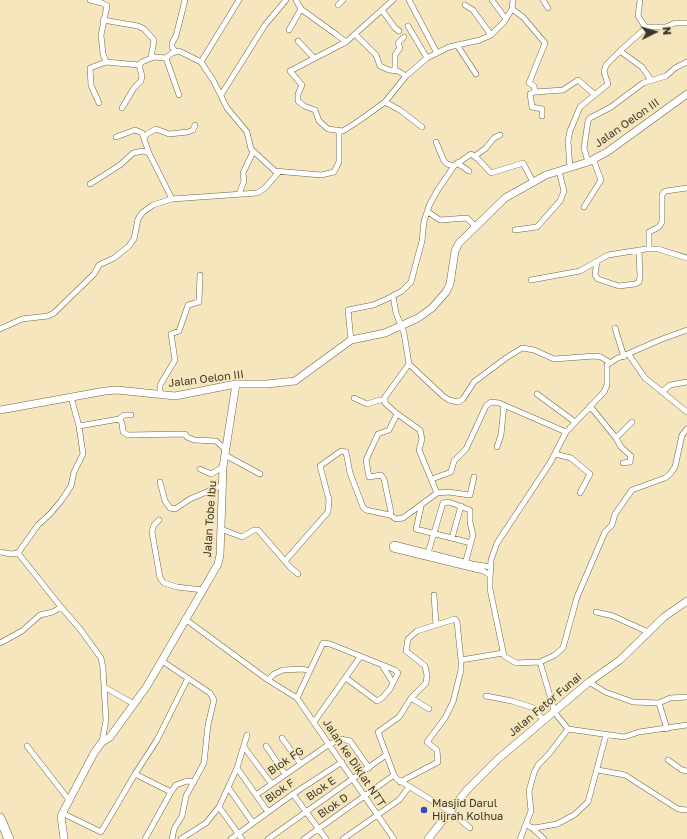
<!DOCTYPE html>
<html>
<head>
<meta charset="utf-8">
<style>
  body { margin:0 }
  #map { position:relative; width:687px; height:839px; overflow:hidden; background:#f5e6be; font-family:"Golos Text",sans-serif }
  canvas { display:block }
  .north { position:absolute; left:635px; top:12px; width:40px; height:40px; -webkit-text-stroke:3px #f5e6be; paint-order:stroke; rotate:85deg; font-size:11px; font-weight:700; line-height:16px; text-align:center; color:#3c3626 }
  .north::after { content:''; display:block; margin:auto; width:14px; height:18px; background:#3c3626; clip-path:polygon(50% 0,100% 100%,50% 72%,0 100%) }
</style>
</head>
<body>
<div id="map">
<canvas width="687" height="839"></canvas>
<div class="north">N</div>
</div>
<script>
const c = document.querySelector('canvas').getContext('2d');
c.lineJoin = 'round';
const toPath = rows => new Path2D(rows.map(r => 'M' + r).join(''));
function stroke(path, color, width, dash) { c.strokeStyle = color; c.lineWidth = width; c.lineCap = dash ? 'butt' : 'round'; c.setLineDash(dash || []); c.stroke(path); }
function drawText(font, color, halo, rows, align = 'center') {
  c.font = font + ' "Golos Text",sans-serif'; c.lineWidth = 3; c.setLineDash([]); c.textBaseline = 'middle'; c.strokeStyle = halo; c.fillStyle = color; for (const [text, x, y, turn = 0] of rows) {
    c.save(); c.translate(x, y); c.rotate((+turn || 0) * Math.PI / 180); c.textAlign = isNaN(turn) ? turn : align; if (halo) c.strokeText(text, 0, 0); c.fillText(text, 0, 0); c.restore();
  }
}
const street = toPath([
  [90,0,102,3,107,6,101,35,103,54,106,62,139,65,142,62,154,57,166,58,179,95],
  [296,0,301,9,337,35,346,42],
  [393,0,346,42,290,71,302,85,298,94,298,101,304,106,315,110,319,121,328,129,343,131,360,120,385,102,406,76,427,58,449,47,480,40,491,35,504,22,512,9,513,0],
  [409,0,437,53],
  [492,0,506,19],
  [543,0,548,8],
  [640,0,638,16,646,28],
  [338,5,343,0],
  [465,5,473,10,491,35],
  [512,9,523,17,545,43,529,83,534,86,535,92,563,90,578,80,594,94],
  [382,10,395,28,399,31],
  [103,20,138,26,144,29,154,40,151,58],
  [408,26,427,58],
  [289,30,301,9],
  [356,35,376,55,380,66,389,70,398,71,406,76],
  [298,41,314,58],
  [457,45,476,74],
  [175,51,172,47,172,43,176,36,185,0],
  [620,51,642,67,651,80],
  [166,58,172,53,179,51,201,62,239,0],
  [201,62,213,80,227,108,247,132,251,149,275,171,321,175,334,172,339,162,339,132],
  [395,70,395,55,400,48,398,43,404,37],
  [535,92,530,94,532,107,542,109,542,116],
  [221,95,265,25,286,0],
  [385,102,400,110,422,127],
  [99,103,91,85,90,68,106,62],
  [122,108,134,88,141,81,142,76,139,65],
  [144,137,147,134,156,129,169,134,188,132,193,130,195,125],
  [436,142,444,161,447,164,454,166],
  [475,156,486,148,494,138,500,135],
  [588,162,584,148,588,121,590,118,611,107,643,83,666,76,675,68,687,62],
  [457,163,469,171],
  [570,168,568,141,570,131,580,107,608,84,604,72,606,65,622,49,647,27,666,27,675,23,687,23],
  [90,184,120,165,133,153,143,151,149,153],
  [239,194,244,181,243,173,253,152],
  [172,199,257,193,264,189,278,173],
  [584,207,601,180,593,159],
  [428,212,440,220,467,218,475,226],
  [515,230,537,227,560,201,564,191,559,171],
  [649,248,649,232,659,227,662,222,662,195,664,192,666,191,687,188],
  [597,261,595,275,598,279,619,286,635,284,639,282,640,277,639,250],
  [531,280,580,271,608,255,646,249,658,249,687,258],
  [393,296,396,313,404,333,409,364,385,397,385,403,396,413,420,430,422,439,419,450,437,493],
  [615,328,624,357],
  [0,329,22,319,48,316,54,313,94,274,99,265,114,258,129,246,134,239,138,219,142,213,153,205,172,199,149,153,142,133,135,130,116,137],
  [687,330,662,339,616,359,607,365,607,385,604,392,566,432,550,463,497,543,491,560,490,579,490,589,504,656,516,663,540,662,555,713,568,729,624,737,639,732,687,725],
  [351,340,348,310,373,305,387,299,402,291,411,282,422,241,424,221,429,206,437,191,454,166,471,154,478,159,491,173,523,163,533,182],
  [629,355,645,378,687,412],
  [409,364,443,396,449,400,458,402,463,399,474,382,506,358,522,348,534,350,554,359,595,356,601,357,609,362],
  [662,392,670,385,687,382],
  [537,394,575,422],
  [160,395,160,385,175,360,171,334,179,331,188,305,199,302,200,275],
  [354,398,367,404,380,400,384,400],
  [590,406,616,438,632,422],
  [119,419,124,415,131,415],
  [79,426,119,419,122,423,123,432,128,435,185,434,187,437,194,440,216,441,225,449],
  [616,438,621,447,631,456,630,462,623,463],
  [497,447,501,435,504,405],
  [555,454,571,458,590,474,580,493],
  [225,455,260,474],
  [200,469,211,474,223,467],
  [432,479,451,472,454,461,466,449,486,406,491,402,499,403,566,432],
  [160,482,165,501,170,508,175,509,190,499,223,485],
  [421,507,416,529,471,543],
  [390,515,391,512,384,479,381,475,369,477,366,460,378,434,389,430,397,414],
  [159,520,154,525,152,532,160,578,164,583,177,587,203,590],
  [221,529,242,537,254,530,258,530,290,567,298,574],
  [452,538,461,506],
  [0,552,11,554,18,553,38,525,50,514,61,501,71,486,74,472,83,454,79,426,71,397],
  [18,553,61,607,80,629,101,658,103,668,106,720,102,742],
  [428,553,443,503,449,502,470,510,470,522,473,535,465,564],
  [285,561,328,512,329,500,320,466,341,451,346,452,350,473,363,507,366,510,390,515,396,519,403,518,437,493,448,492,470,495,474,477],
  [490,575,483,571,393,549,392,546,394,544,472,564,491,567],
  [434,595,436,625],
  [596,612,613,616,648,632],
  [185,619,268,680,297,698,394,839],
  [0,643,22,631,40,615,53,612,61,607],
  [162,661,210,693,214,700,208,725,204,763,186,796,182,816,174,829,172,839],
  [540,662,555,655,563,648,577,597,605,532,612,525,615,514,632,490,665,478,670,474,675,467,682,435,687,429],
  [382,665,393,683],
  [268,680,274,674,283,670,303,669,309,671],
  [589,682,605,692,633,702,659,703,667,729],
  [104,687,134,704],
  [486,696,512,701,534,708,544,721],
  [297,698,323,643,330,644,395,670,398,673,390,689,382,698,377,701,346,678],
  [411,698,429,709],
  [659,703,670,698,687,697],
  [314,722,360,657],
  [282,738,300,763],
  [27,746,69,800],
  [266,746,285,774],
  [244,747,271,783],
  [668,760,682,770,687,771],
  [237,768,268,812],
  [598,770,625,775,678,809,687,810],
  [135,774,157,740,188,678],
  [400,782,438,762,437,750,427,742,445,718,453,702,461,670,461,660],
  [228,787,253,823],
  [293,794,326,839],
  [256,795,328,745,341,739,350,741,369,768],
  [219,807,242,839],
  [62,813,101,832,135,774,171,792,176,785,187,781,194,782],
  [526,823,530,827,535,828,557,824,574,815,588,802,606,735],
  [470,828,451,812,397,779,394,775,378,732,399,717,411,698,426,683,427,675,425,666,406,651,408,639,417,631,455,619,457,622,461,660,503,653],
  [532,828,544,839],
  [145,839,171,792],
  [181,839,206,823,219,807,237,768,247,735],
  [231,839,293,794,342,762],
  [268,839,386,755],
  [304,839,394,775],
  [343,839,399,800,409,787],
  [520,839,531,811,529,791,534,773,538,765,549,754,568,729]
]);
const secondary = toPath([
  [0,410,105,391,117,390,175,396,236,384,267,384,295,381,351,340,385,333,418,318,432,308,446,292,450,284,455,251,459,243,505,198,546,175,588,162,607,152,687,94],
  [64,839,61,816,94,753,102,742,110,737,147,686,218,564,220,555,223,467,236,384],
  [428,839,467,790,498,759,589,682,620,660,664,617,687,601]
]);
const highway = toPath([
  [0,818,9,839]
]);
stroke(street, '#736541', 6);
stroke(secondary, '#736541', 8);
stroke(highway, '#736541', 10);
stroke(street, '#fff', 5);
stroke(secondary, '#fff', 7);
stroke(highway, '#fff', 9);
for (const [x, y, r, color] of [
  [424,810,4,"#334abb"]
]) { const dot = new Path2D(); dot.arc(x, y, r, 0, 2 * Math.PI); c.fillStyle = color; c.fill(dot); stroke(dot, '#f5e6be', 1.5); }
drawText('11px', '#3c3626', '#f5e6be', [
  ["Jalan Oelon III",627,123,-35],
  ["Jalan Oelon III",206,379,-7],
  ["Jalan Tobe Ibu",210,519,-86],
  ["Jalan Fetor Funai",545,705,-40],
  ["Blok FG",286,761,-34],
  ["Jalan ke Diklat NTT",354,763,56],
  ["Blok E",321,789,-35],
  ["Blok F",280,791,-35],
  ["Blok D",333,806,-35]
]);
drawText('11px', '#3c3626', '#f5e6be', [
  ["Masjid Darul",432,804],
  ["Hijrah Kolhua",432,817]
], 'left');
</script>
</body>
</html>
